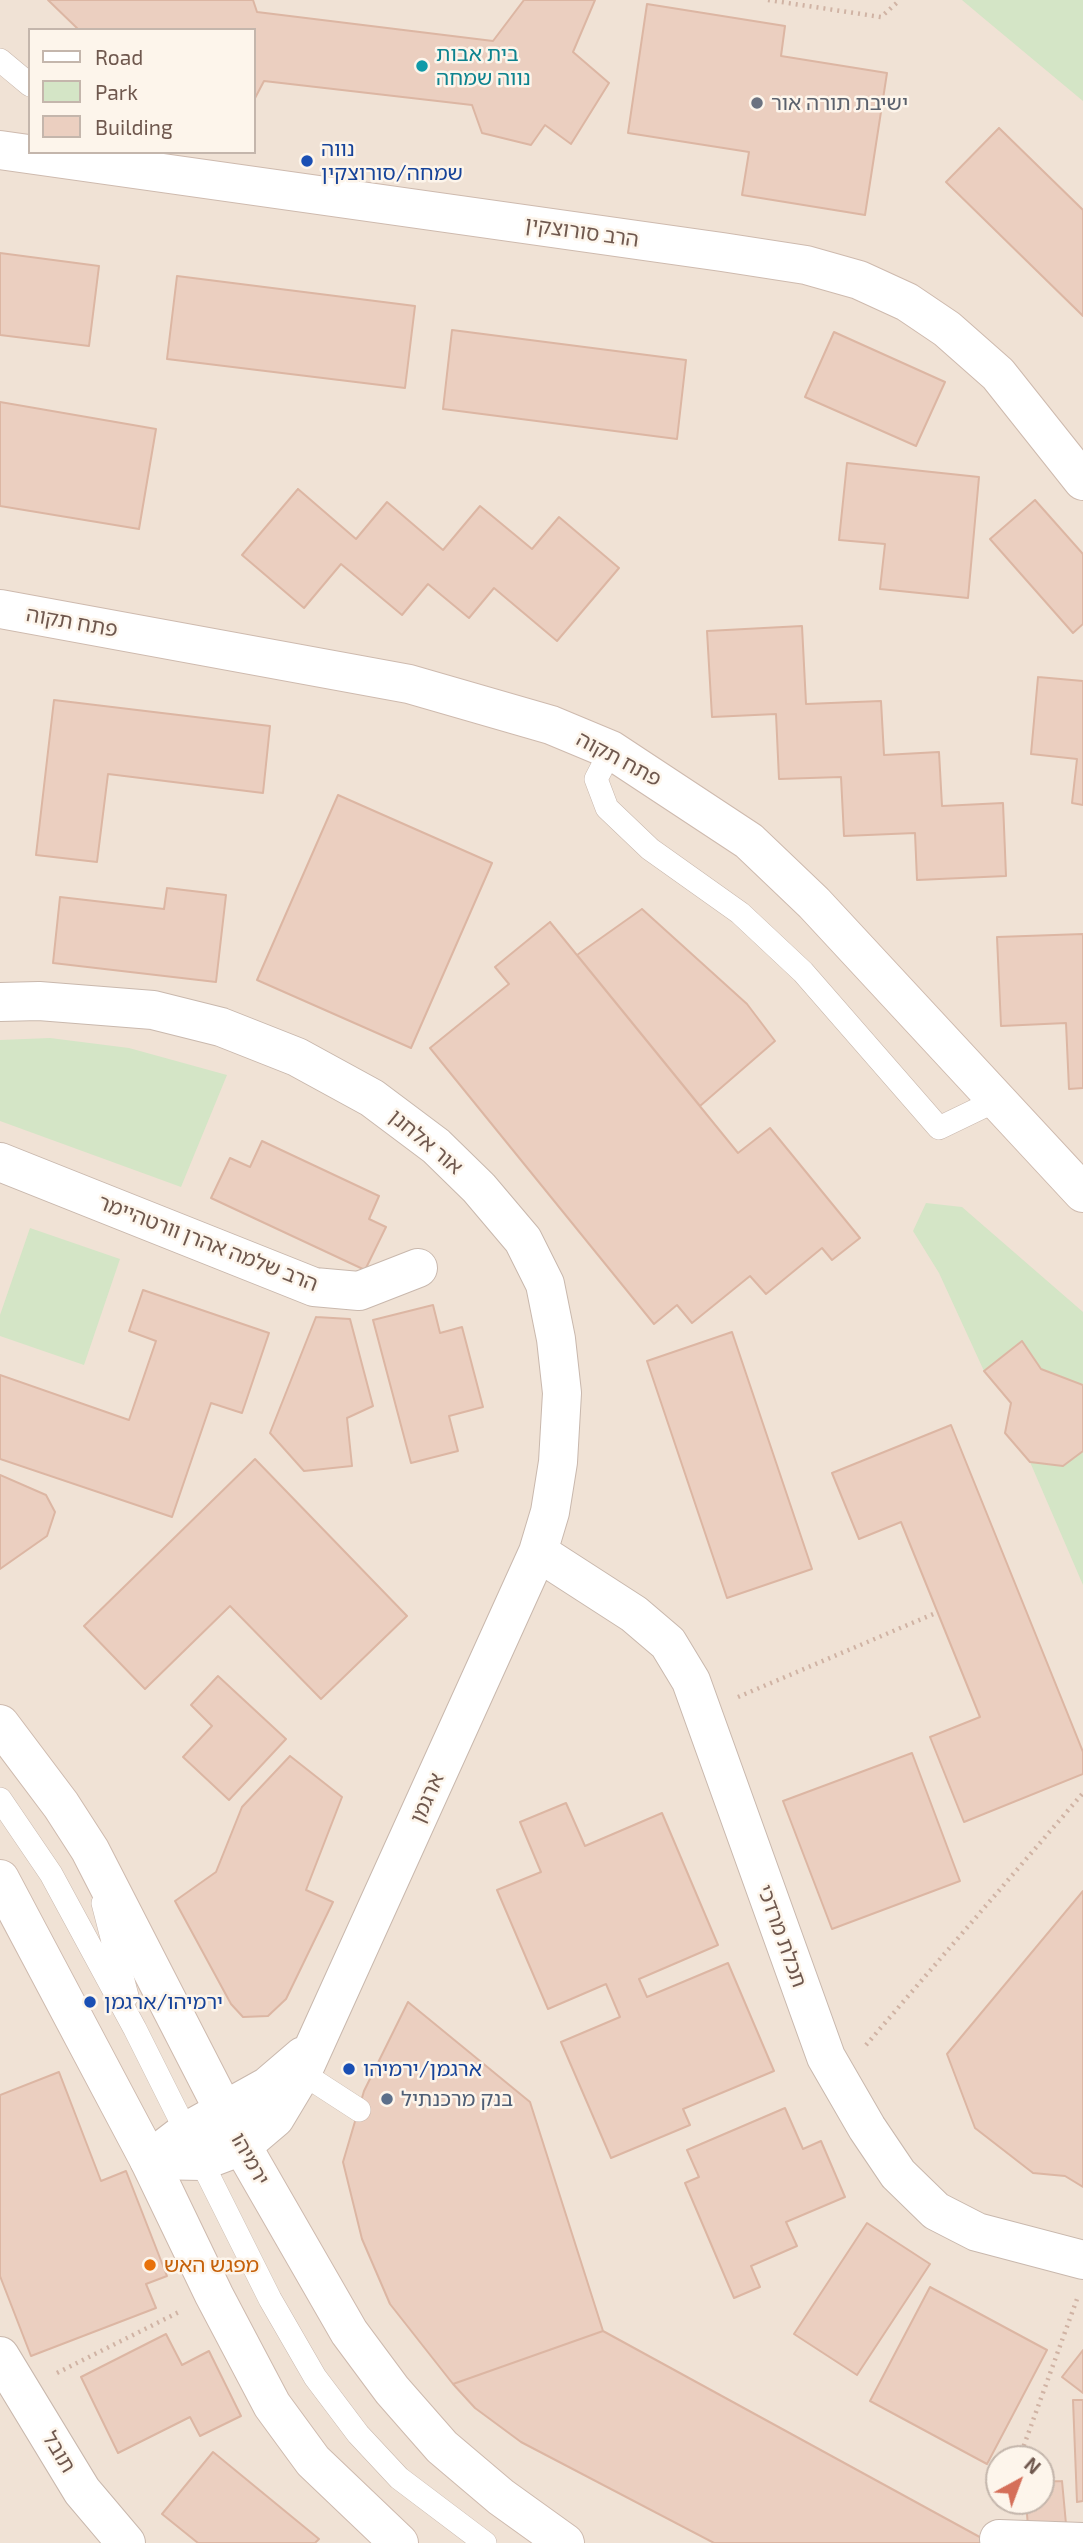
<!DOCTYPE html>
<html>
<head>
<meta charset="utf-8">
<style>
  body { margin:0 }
  #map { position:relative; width:1083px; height:2543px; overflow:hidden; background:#f9f1e6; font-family:"Exo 2",sans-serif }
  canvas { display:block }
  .legend { position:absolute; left:28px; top:28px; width:228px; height:126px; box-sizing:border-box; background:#fdf5eb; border:2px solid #c4b6ac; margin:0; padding:9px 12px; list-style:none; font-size:21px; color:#6f584e }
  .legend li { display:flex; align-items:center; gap:14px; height:35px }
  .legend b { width:35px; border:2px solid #c4b6ac }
  .north { position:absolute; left:985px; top:2445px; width:70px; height:70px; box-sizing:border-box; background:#fdf5eb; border:2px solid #c4b6ac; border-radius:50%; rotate:41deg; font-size:19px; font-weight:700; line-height:28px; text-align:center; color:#6f584e }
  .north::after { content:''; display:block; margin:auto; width:24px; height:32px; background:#d56f59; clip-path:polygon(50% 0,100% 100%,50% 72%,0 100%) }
</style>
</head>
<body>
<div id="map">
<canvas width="1083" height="2543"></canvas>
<ul class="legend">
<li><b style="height:9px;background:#fff"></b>Road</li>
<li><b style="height:19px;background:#d4e5c6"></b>Park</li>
<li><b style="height:19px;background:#ebcfc0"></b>Building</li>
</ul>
<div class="north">N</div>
</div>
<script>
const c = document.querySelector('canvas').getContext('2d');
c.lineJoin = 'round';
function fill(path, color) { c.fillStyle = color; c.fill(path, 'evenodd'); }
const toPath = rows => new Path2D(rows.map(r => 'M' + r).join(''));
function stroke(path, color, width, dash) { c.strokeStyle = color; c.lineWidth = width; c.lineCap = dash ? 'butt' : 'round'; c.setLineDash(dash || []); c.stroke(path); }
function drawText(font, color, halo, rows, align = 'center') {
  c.font = font + ' "Exo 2","Noto Sans Hebrew",sans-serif'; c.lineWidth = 5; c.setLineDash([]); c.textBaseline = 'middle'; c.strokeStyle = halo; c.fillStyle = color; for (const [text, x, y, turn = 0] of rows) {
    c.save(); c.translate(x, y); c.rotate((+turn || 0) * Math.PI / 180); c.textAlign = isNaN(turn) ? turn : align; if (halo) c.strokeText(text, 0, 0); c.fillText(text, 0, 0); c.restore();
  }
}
fill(toPath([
  [0,0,1083,0,1083,2543,0,2543],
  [30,30,254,30,254,152,30,152],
  [999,2459,1041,2459,1041,2501,999,2501]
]), '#f0e2d5');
fill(toPath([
  [962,0,1083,0,1083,101,981,16],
  [50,1038,129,1048,227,1075,181,1187,0,1121,0,1040],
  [926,1203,962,1207,1083,1312,1083,1385,1041,1369,1022,1341,984,1371,939,1273,913,1231],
  [30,1228,120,1259,84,1365,0,1336,0,1315],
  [1083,1451,1083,1585,1030,1462,1063,1466]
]), '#d4e5c6');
const building = toPath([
  [48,0,253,0,257,12,493,41,524,0,595,0,573,52,609,83,571,144,545,125,531,145,482,133,472,105,264,81,254,100,254,30,79,30,48,0],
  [647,4,785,26,781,56,887,73,865,215,742,195,749,152,628,133,647,4],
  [999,128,1083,210,1083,316,946,182,999,128],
  [0,253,99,266,89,346,0,335,0,253],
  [177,276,415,306,405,388,167,359,177,276],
  [452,330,686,360,677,439,443,409,452,330],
  [834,332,945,382,916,446,805,397,834,332],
  [0,402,156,429,139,529,0,506,0,402],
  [847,463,979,477,968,598,880,589,885,544,839,540,847,463],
  [298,489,356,539,387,502,443,550,480,506,532,549,559,517,619,568,557,641,494,588,469,618,428,584,402,615,341,564,304,608,242,555,298,489],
  [1035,500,1083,554,1083,624,1073,633,990,539,1035,500],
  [802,626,806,704,881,701,884,755,939,752,942,806,1003,803,1006,876,917,880,915,833,844,836,841,777,779,779,776,714,712,717,707,631,802,626],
  [1038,677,1083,681,1083,805,1072,803,1077,759,1031,754,1038,677],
  [54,700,270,726,263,793,108,774,97,862,36,855,54,700],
  [338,795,492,863,411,1048,257,980,338,795],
  [167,888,226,895,216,982,53,963,60,897,164,909,167,888],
  [642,909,747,1004,775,1041,700,1106,577,955,642,909],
  [550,922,738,1153,770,1128,860,1238,832,1260,822,1248,766,1294,750,1276,692,1323,677,1305,654,1324,430,1048,509,984,495,967,550,922],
  [1083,934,1083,1088,1069,1089,1066,1023,1001,1026,997,937,1083,934],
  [262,1141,379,1196,369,1219,386,1227,365,1270,211,1198,230,1158,250,1167,262,1141],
  [143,1290,269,1333,242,1413,211,1403,172,1517,0,1459,0,1375,129,1420,156,1341,129,1331,143,1290],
  [433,1305,440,1333,462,1327,483,1407,449,1416,458,1451,411,1463,373,1320,433,1305],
  [316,1317,350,1319,373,1406,347,1418,352,1466,304,1471,270,1433,316,1317],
  [732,1332,812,1569,727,1598,647,1361,732,1332],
  [1022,1341,1041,1369,1083,1385,1083,1451,1063,1466,1030,1462,1005,1433,1011,1403,984,1371,1022,1341],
  [951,1425,1083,1752,1083,1774,964,1822,930,1737,980,1717,901,1522,859,1539,832,1473,951,1425],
  [255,1459,407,1616,321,1699,230,1606,145,1689,84,1626,255,1459],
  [0,1475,46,1495,55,1512,47,1536,0,1569,0,1475],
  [218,1676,286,1739,229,1800,183,1757,212,1726,191,1705,218,1676],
  [912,1753,960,1881,832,1929,783,1801,912,1753],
  [290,1756,342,1797,306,1890,333,1902,286,1999,268,2016,243,2017,231,2004,175,1901,216,1872,242,1807,290,1756],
  [566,1803,585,1846,662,1813,718,1945,639,1979,647,1997,728,1963,774,2071,683,2109,690,2125,611,2158,561,2042,620,2017,606,1984,548,2009,497,1890,541,1872,520,1822,566,1803],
  [1083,1891,1083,2187,1065,2176,1033,2173,975,2128,947,2054,1083,1891],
  [408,2002,530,2102,603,2331,453,2384,390,2304,362,2239,343,2162,364,2091,408,2002],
  [59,2072,101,2181,126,2171,167,2276,146,2284,156,2308,31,2356,0,2276,0,2095,59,2072],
  [785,2108,803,2149,821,2141,845,2197,786,2222,797,2246,751,2266,760,2287,734,2298,685,2183,699,2177,687,2150,785,2108],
  [867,2223,930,2264,857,2375,794,2334,867,2223],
  [930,2287,1047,2350,987,2464,870,2401,930,2287],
  [603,2331,987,2541,986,2543,714,2543,521,2442,475,2408,453,2384,603,2331],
  [166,2334,182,2365,209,2351,241,2416,200,2436,190,2417,118,2453,81,2377,166,2334],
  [1083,2350,1083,2393,1062,2377,1083,2350],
  [1073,2400,1083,2400,1083,2501,1077,2502,1073,2400],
  [213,2452,319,2539,315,2543,198,2543,162,2514,213,2452],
  [1062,2481,1066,2524,1028,2527,1026,2501,1041,2501,1041,2482,1062,2481]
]);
fill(building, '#ebcfc0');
stroke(building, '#dcb6a3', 2);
const lane = toPath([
  [0,60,30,85],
  [611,750,596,779,607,808,650,849,740,913,803,972,939,1128,995,1101],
  [0,1799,51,1874,135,2029,270,2299,315,2377,358,2434,399,2478,485,2543],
  [103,1903,127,1996],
  [302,2073,359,2110]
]);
const street = toPath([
  [0,1002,39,1001,153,1010,221,1027,297,1057,372,1098,436,1146,479,1188,523,1240,545,1284,556,1339,562,1393,558,1462,550,1512,538,1552,302,2073,275,2118,242,2146,202,2161,149,2160],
  [0,1162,314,1287,359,1291,418,1268],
  [538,1552,634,1614,668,1643,691,1681,826,2057,867,2128,898,2174,936,2211,977,2232,1083,2260],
  [149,2160,187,2131,268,2086,303,2056],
  [0,2356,82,2491,126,2543],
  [999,2539,1083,2542]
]);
const secondary = toPath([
  [0,150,722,252,806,265,859,280,907,302,947,329,998,374,1083,481],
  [0,609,409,684,551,725,611,750,749,841,814,903,1083,1193],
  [0,1724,61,1805,90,1850,242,2146,349,2332,392,2390,442,2447,501,2497,565,2543],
  [0,1879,149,2160,214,2295,272,2405,313,2461,399,2543]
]);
stroke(lane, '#c9b8ad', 24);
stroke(street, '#c9b8ad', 40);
stroke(secondary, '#cebaae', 40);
stroke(toPath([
  [768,0,881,17,900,0],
  [738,1697,938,1612],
  [866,2045,1083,1793],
  [57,2373,181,2311],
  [1019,2459,1077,2299]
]), '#d0b3a4', 4.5, [2, 5]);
stroke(lane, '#fff', 23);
stroke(street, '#fff', 38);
stroke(secondary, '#fff', 38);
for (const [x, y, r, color] of [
  [422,66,7,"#0f9aa8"],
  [757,103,7,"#6b7280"],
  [307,161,7,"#1a4fb4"],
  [90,2002,7,"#1a4fb4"],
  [349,2069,7,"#1a4fb4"],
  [387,2099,7,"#5c6f8a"],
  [150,2265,7,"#e8710a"]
]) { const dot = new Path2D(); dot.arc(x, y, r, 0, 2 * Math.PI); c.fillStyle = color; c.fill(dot); stroke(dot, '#fdf5eb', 2.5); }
drawText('21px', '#0d838f', '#fdf5eb', [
  ["בית אבות",436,54],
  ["נווה שמחה",436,78]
], 'left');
drawText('21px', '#5b616d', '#fdf5eb', [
  ["ישיבת תורה אור",771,103]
], 'left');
drawText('21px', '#164399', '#fdf5eb', [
  ["נווה",321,149],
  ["שמחה/סורוצקין",321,173],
  ["ירמיהו/ארגמן",104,2002],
  ["ארגמן/ירמיהו",363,2069]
], 'left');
drawText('21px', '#6f584e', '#fdf5eb', [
  ["הרב סורוצקין",582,232,8],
  ["פתח תקוה",72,622,10],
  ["פתח תקוה",619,759,28],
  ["אור אלחנן",426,1142,40],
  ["הרב שלמה אהרן וורטהיימר",208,1243,21],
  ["ארגמן",427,1798,-66],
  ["תכלת מרדכי",782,1936,70],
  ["ירמיהו",250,2159,61],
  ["תובל",59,2452,59]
]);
drawText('21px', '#4e5e75', '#fdf5eb', [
  ["בנק מרכנתיל",401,2099]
], 'left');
drawText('21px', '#c56008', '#fdf5eb', [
  ["מפגש האש",164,2265]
], 'left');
</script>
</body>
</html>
